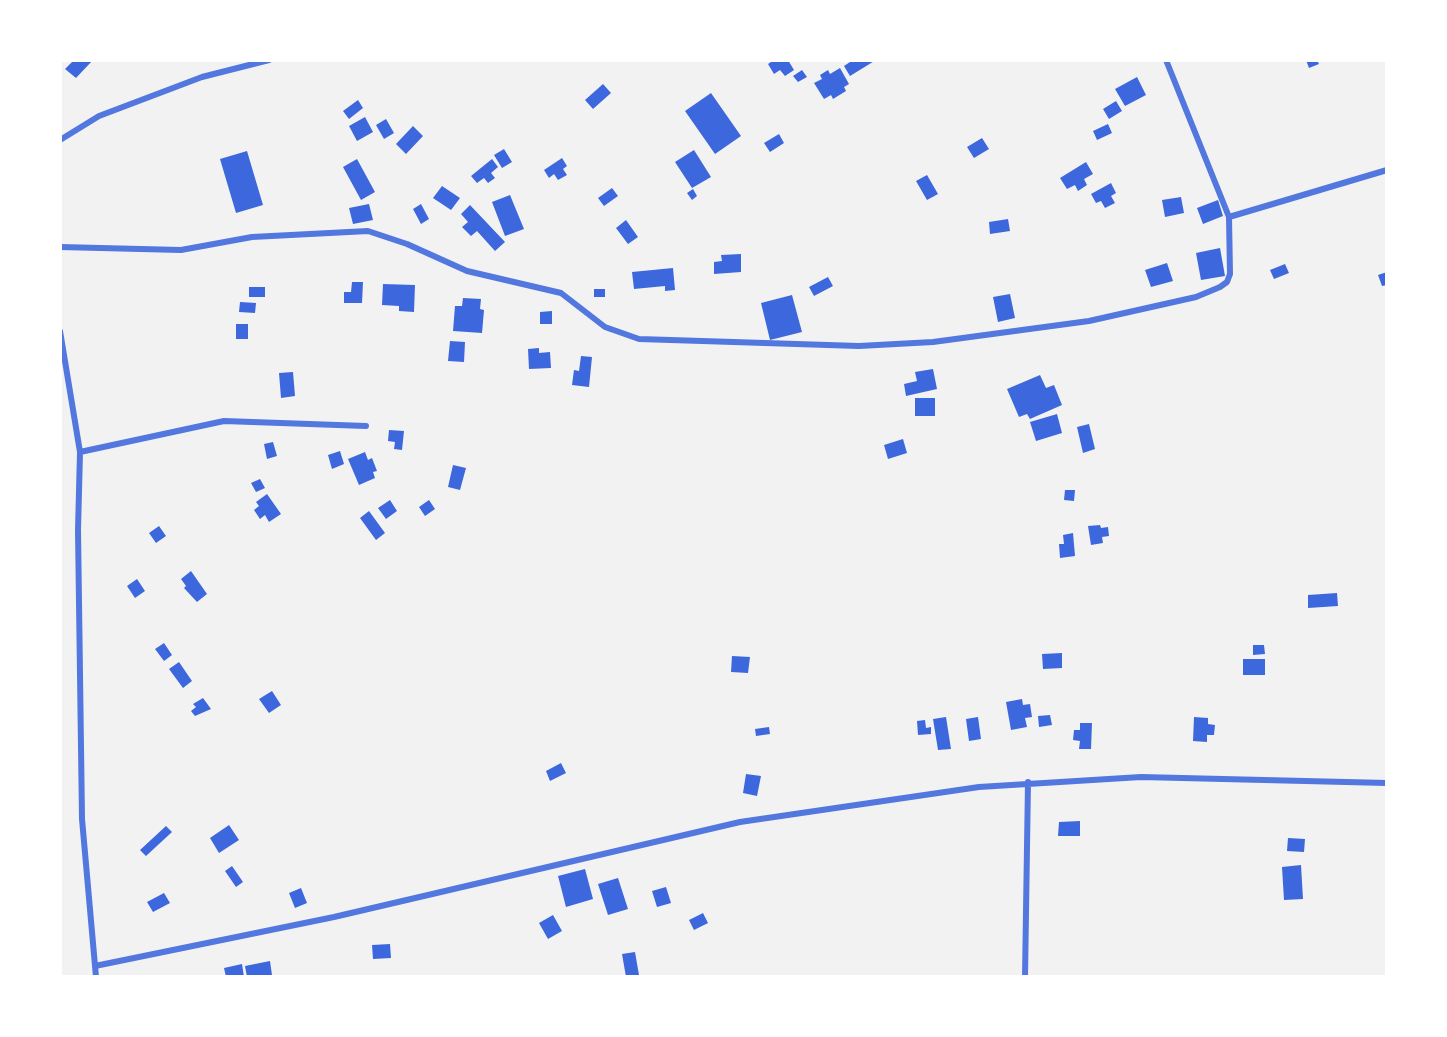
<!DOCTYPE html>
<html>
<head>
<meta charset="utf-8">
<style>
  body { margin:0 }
  #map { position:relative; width:1447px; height:1037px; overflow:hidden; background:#f2f2f2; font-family:"Space Grotesk",sans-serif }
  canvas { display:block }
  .frame { position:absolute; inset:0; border:62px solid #fff; pointer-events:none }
</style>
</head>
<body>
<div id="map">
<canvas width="1447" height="1037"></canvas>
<div class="frame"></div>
</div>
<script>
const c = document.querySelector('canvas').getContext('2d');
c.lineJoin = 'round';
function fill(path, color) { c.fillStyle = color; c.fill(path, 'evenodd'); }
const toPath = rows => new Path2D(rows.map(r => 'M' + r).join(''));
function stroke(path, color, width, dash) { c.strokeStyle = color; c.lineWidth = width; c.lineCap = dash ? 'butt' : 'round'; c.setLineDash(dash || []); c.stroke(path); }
fill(toPath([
  [74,60,93,60,76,78,65,69],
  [774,60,788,60,794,70,785,76,780,70,774,74,768,64],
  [853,60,876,60,850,76,844,66],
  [1306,60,1317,60,1319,64,1309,68],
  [840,68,849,84,844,87,846,91,833,99,831,95,824,99,814,83,822,79,820,75,828,70,830,74],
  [802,70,807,77,798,82,793,76],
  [1137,77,1146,95,1125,106,1115,89],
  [603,84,611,93,593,109,585,100],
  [711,93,741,136,715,154,685,111],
  [358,100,363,108,349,119,343,111],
  [1116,101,1122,111,1109,119,1103,109],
  [365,117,373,132,357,141,349,126],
  [386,119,394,133,384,139,376,125],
  [1108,124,1112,133,1097,140,1093,131],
  [413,126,423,136,406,154,396,144],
  [779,134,784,143,770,152,764,143],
  [982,138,989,149,974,158,967,147],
  [504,149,512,162,502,168,494,155],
  [694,150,711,177,692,188,675,162],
  [247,151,263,205,236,213,220,159],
  [562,158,567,166,563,169,567,175,558,180,554,174,549,178,544,170],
  [357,159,375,192,361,200,343,167],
  [492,159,498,167,491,173,495,178,488,183,484,178,477,183,471,176],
  [1086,162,1093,174,1084,179,1087,185,1078,191,1075,185,1067,189,1060,178],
  [927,175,938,194,927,200,916,181],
  [1111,183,1116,193,1111,196,1115,203,1105,208,1101,201,1096,203,1091,194],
  [442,186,460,198,451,210,433,198],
  [612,188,618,196,604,206,598,198],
  [693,189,697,196,692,200,687,193],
  [510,195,524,229,505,236,492,202],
  [1181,197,1184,213,1165,217,1162,200],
  [1218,200,1223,216,1203,224,1197,208],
  [369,204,373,220,353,224,349,208],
  [421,204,429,219,421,224,413,209],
  [470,205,505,242,495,251,477,231,471,236,462,227,468,222,461,214],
  [1008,219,1010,231,990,234,989,222],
  [626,220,638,237,628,244,616,228],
  [1220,248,1225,276,1201,280,1196,253],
  [741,254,741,272,714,274,714,262,722,261,721,255],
  [1167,263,1173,281,1151,287,1145,270],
  [1285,264,1289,273,1274,279,1270,270],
  [673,268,675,290,665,291,665,286,634,289,632,272],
  [1387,272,1387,285,1382,286,1378,275],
  [828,277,833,286,814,296,809,287],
  [352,282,363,282,362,303,344,303,344,292,351,292],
  [383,284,415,285,414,312,399,311,399,306,382,305],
  [249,287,265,287,265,297,249,297],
  [594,289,605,289,605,297,594,297],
  [1010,294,1015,318,998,322,993,297],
  [792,295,802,332,770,340,761,303],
  [463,298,481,299,480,309,484,310,482,333,453,331,455,306,462,306],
  [240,302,256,303,255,313,239,312],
  [552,311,552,324,540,324,540,312],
  [236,324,248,324,248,339,236,339],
  [450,341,465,342,464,362,448,361],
  [539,348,539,353,550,352,551,368,529,369,528,349],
  [581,356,592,357,589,387,572,385,574,370,579,371],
  [933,369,937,389,906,396,904,384,917,381,915,372],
  [293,372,295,396,281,398,279,373],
  [1040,375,1046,388,1054,385,1062,405,1030,419,1027,414,1019,417,1007,389],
  [915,398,935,398,935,416,915,416],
  [1057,414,1062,433,1036,441,1030,422],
  [1089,424,1095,449,1083,453,1077,427],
  [389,430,404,431,402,450,394,449,395,442,388,441],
  [903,439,907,453,888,459,884,445],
  [273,442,277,456,267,459,264,444],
  [340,451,344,464,332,469,328,455],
  [365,452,368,460,372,458,377,471,373,472,375,478,359,485,348,459],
  [453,465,466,468,460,490,448,487],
  [260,479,265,488,256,492,251,483],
  [1065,490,1075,490,1074,501,1064,500],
  [267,494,281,514,269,522,265,515,260,519,254,510,259,506,256,502],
  [390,500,397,511,386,519,378,508],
  [429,500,435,509,425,516,419,507],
  [369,511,385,533,376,540,360,518],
  [1100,525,1101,528,1108,527,1109,536,1102,537,1103,543,1091,545,1088,526],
  [159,526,166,536,156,543,149,533],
  [1073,533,1075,556,1060,558,1059,544,1064,544,1063,535],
  [191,571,207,594,197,602,184,588,186,586,181,579],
  [137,579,145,591,135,598,127,586],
  [1337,593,1338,606,1308,608,1308,595],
  [164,643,172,655,164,661,155,649],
  [1253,645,1264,645,1265,654,1253,655],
  [1062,653,1062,668,1043,669,1042,654],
  [732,656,750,657,748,673,731,672],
  [1243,659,1265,659,1265,675,1243,675],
  [179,662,192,681,183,688,169,669],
  [272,691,281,705,269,713,259,699],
  [203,698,211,709,195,716,191,711,196,707,193,704],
  [1022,699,1023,705,1030,704,1032,717,1025,718,1027,727,1011,730,1006,702],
  [1050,715,1052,725,1039,727,1038,716],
  [946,717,951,749,938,750,933,719],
  [978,717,981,739,969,741,966,719],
  [1194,717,1208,718,1208,724,1215,725,1214,735,1207,735,1207,742,1193,741],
  [925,720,926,728,931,727,931,734,918,735,917,721],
  [1080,723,1092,723,1091,749,1079,749,1080,741,1073,740,1074,730,1080,730],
  [769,727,770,734,756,736,755,729],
  [561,763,566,773,550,781,546,771],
  [746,774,761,776,757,796,743,793],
  [1080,821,1080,836,1058,836,1059,822],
  [229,825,239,840,219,853,210,838],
  [166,826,172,832,146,856,140,850],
  [1288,838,1305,839,1304,852,1287,851],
  [1301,865,1303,899,1284,900,1282,867],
  [232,866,243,882,236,887,225,871],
  [585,869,593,899,566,907,558,876],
  [618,878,628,909,608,915,598,884],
  [666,887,671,903,657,907,652,891],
  [301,888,307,903,295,908,289,893],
  [164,893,170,903,153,912,147,902],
  [703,913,708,923,694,930,689,920],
  [553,915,562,931,548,939,539,923],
  [390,944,391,958,373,959,372,945],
  [635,952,639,975,626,977,622,954],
  [270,961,272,975,247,977,245,966],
  [242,964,244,977,226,977,224,968]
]), '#3d67dc');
stroke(toPath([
  [60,140,99,116,202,77,269,60],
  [1229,217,1387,170],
  [60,247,181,250,252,237,368,231,407,244,467,271,561,293,605,327,639,339,859,346,933,342,1089,321,1196,297,1220,287,1227,282,1230,274,1229,217,1166,60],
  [60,331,80,452,78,530,82,819,96,977],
  [80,452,224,421,366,426],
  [95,966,334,917,740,822,979,787,1141,777,1387,783],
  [1025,977,1028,782]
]), '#5277de', 6);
</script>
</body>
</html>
